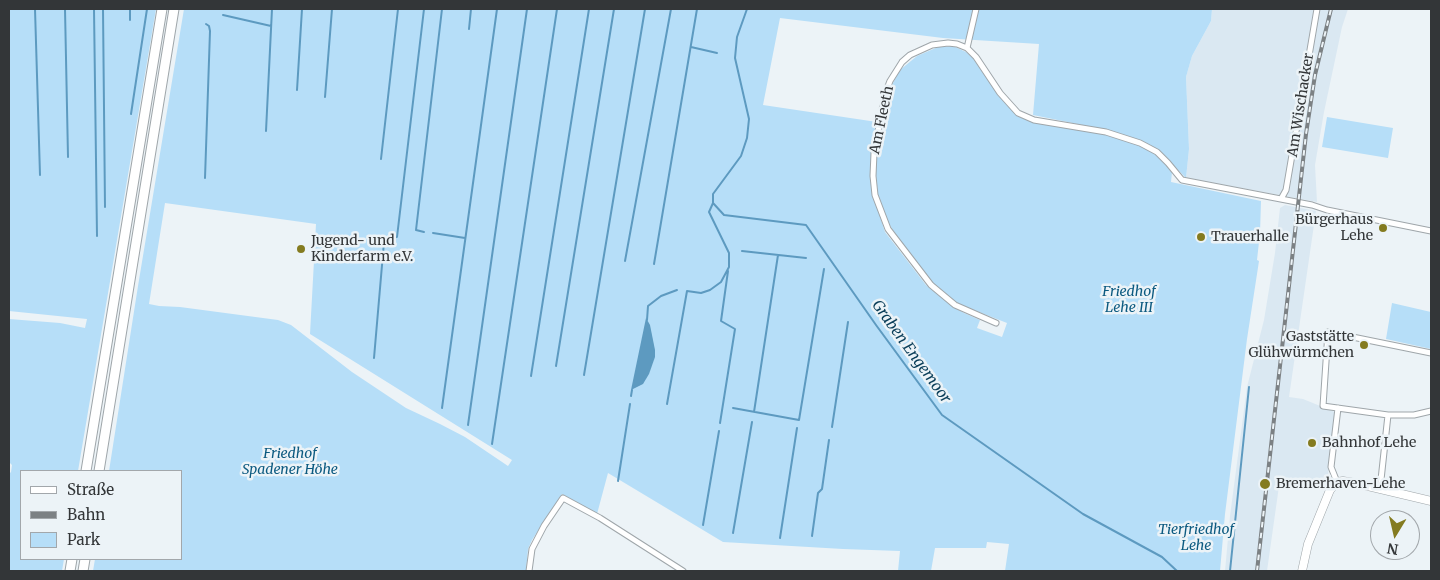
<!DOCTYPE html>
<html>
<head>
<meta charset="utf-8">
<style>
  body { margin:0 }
  #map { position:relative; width:1440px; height:580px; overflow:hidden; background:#ecf3f7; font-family:Merriweather,serif }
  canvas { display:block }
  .frame { position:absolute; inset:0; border:10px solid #333638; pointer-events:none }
  .legend { position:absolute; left:20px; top:470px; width:162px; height:90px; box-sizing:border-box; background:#ecf3f7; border:1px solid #a2a7ab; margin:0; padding:6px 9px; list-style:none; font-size:15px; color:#333638 }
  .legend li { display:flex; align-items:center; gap:10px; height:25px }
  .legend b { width:25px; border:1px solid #a2a7ab }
  .north { position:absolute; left:1370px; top:510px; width:50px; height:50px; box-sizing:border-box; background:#ecf3f7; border:1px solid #a2a7ab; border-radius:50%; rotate:189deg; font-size:14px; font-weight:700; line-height:20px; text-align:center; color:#333638 }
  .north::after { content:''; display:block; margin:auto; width:18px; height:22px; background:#847b20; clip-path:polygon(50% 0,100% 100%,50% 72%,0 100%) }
</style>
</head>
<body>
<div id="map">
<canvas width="1440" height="580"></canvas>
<div class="frame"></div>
<ul class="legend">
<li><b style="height:6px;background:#fff"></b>Straße</li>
<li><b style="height:6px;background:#7c8184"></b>Bahn</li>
<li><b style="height:14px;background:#b6def8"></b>Park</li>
</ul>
<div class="north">N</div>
</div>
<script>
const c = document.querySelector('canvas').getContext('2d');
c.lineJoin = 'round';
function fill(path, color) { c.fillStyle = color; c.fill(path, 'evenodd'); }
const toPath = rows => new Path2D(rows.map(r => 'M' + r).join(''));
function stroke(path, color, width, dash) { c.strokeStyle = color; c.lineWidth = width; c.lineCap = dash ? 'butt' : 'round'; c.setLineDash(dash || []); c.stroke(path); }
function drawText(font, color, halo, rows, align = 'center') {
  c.font = font + ' Merriweather,serif'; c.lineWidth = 5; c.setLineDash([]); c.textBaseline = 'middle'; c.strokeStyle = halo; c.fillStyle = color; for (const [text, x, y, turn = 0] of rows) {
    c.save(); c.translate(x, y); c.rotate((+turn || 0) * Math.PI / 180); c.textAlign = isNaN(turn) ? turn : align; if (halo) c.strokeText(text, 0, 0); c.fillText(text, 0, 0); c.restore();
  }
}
fill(toPath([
  [1212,9,1348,9,1342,27,1324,112,1315,165,1317,202,1186,178,1189,149,1186,77,1192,56,1211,21],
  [1285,205,1316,211,1289,397,1303,399,1335,412,1327,484,1280,479,1267,571,1225,571,1230,516,1247,387,1264,320,1275,253,1280,208]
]), '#dae8f2');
fill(toPath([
  [9,9,156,9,78,471,21,471,21,559,64,559,62,571,9,571,9,474,11,472,12,465,9,462,9,319,60,323,85,328,87,319,9,311],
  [184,9,1212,9,1211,21,1192,56,1186,77,1189,149,1186,178,1158,150,1107,130,1033,115,1039,44,943,38,780,18,763,105,877,122,871,153,873,194,885,232,926,285,955,308,964,313,980,320,977,328,1002,337,1007,323,956,303,933,284,905,248,889,224,878,195,876,176,876,158,880,127,887,94,900,70,917,56,938,47,953,46,966,52,973,58,998,95,1017,116,1035,123,1105,134,1139,145,1152,152,1165,163,1172,172,1171,182,1261,201,1260,233,1257,260,1259,261,1247,339,1225,514,1220,571,1005,571,1009,544,987,542,986,548,935,548,931,571,898,571,900,551,843,549,723,542,608,473,597,514,562,494,532,540,528,549,526,571,93,571,95,559,181,559,181,471,109,471,138,286],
  [165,203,316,224,310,334,512,460,508,466,465,437,440,424,406,408,352,372,291,325,278,320,180,307,159,306,149,304],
  [1327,117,1393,128,1388,158,1322,147],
  [1392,303,1431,312,1431,349,1386,339]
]), '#b6def8');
fill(toPath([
  [646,318,650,325,655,350,655,357,649,374,643,384,631,390]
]), '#5d9ac0');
stroke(toPath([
  [35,9,40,175],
  [65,9,68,157],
  [94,9,97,236],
  [103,9,105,207],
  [223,15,271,26],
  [130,20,130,9],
  [469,29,471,9],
  [691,47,717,53],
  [297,90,302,9],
  [325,97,332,9],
  [131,114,147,9],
  [266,131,272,9],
  [381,159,398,9],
  [205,178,210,31,209,26,206,24],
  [713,203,724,215,806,225,876,325,942,415,1083,514,1162,557,1177,571],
  [424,232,416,230,442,9],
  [433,233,465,238],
  [9,241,9,248],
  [742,251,806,258],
  [625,261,671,9],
  [654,264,697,9],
  [647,320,648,306,661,296,677,290],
  [374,358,384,242,386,238,397,237,424,9],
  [556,366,614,9],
  [584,375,645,9],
  [531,376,589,9],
  [631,396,632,390],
  [667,404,687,291,701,293,710,290,721,282,729,267,729,253,709,212,713,203,713,194,741,156,747,138,749,119,735,58,737,37,747,9],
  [442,408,497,9],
  [733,408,799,420,824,269],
  [754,412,778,255],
  [720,423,735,329,721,321,728,271],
  [468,425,527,9],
  [832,427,848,322],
  [492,444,557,9],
  [618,481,630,404],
  [703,525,719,431],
  [733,533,752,422],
  [812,536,818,493,822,489,829,440],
  [780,538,797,428],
  [1230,571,1249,387]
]), '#5d9ac0', 2);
const street = toPath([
  [967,48,976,9],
  [1281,199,1286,190,1317,9],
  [996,323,955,305,931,285,888,229,875,195,873,176,874,153,885,94,890,81,902,62,910,55,932,45,948,43,957,44,967,48,976,57,1000,93,1018,113,1034,120,1106,132,1140,143,1157,152,1168,163,1182,180,1312,205,1327,210,1431,231],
  [1431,353,1328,332,1323,406,1388,415,1414,415,1431,411],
  [1337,482,1331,467,1338,408],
  [1380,489,1388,415],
  [529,571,532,549,544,526,563,498,600,518,683,571]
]);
const secondary = toPath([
  [1302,571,1308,544,1330,490,1337,482,1343,481,1355,483,1431,501]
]);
const highway = toPath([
  [86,471,162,9],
  [99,471,174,9],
  [70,571,72,559],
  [83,571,85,559]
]);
stroke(street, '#9fa6aa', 7);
stroke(secondary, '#9fa6aa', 9);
stroke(highway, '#9fa6aa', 11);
stroke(street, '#fff', 5);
stroke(secondary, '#fff', 8);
stroke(highway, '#fff', 9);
const rail = toPath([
  [1257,571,1306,134,1315,75,1331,9]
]);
stroke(rail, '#7c8184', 4);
stroke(rail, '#ecf3f7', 2, [5.5]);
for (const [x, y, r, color] of [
  [1383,228,5,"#847b20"],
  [1201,237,5,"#847b20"],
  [301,249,5,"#847b20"],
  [1364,345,5,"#847b20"],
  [1312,443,5,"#847b20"],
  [1265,484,6,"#847b20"]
]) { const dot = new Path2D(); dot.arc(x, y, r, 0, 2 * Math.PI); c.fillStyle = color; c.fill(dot); stroke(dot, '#ecf3f7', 2); }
drawText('14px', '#333638', '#ecf3f7', [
  ["Am Wischacker",1301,105,-81],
  ["Am Fleeth",882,120,-78]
]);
drawText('14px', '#333638', '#ecf3f7', [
  ["Bürgerhaus",1373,220,"right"],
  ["Lehe",1373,236,"right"],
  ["Trauerhalle",1211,237],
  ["Jugend- und",311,241],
  ["Kinderfarm e.V.",311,257],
  ["Gaststätte",1354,337,"right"],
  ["Glühwürmchen",1354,353,"right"],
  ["Bahnhof Lehe",1322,443],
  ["Bremerhaven-Lehe",1276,484]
], 'left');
drawText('italic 14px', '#0c5a80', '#ecf3f7', [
  ["Friedhof",1129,292],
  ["Lehe III",1129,308],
  ["Friedhof",290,454],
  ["Spadener Höhe",290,470],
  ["Tierfriedhof",1196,530],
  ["Lehe",1196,546]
]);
drawText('italic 15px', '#0a3e59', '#ecf3f7', [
  ["Graben Engemoor",911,352,54]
]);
</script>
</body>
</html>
